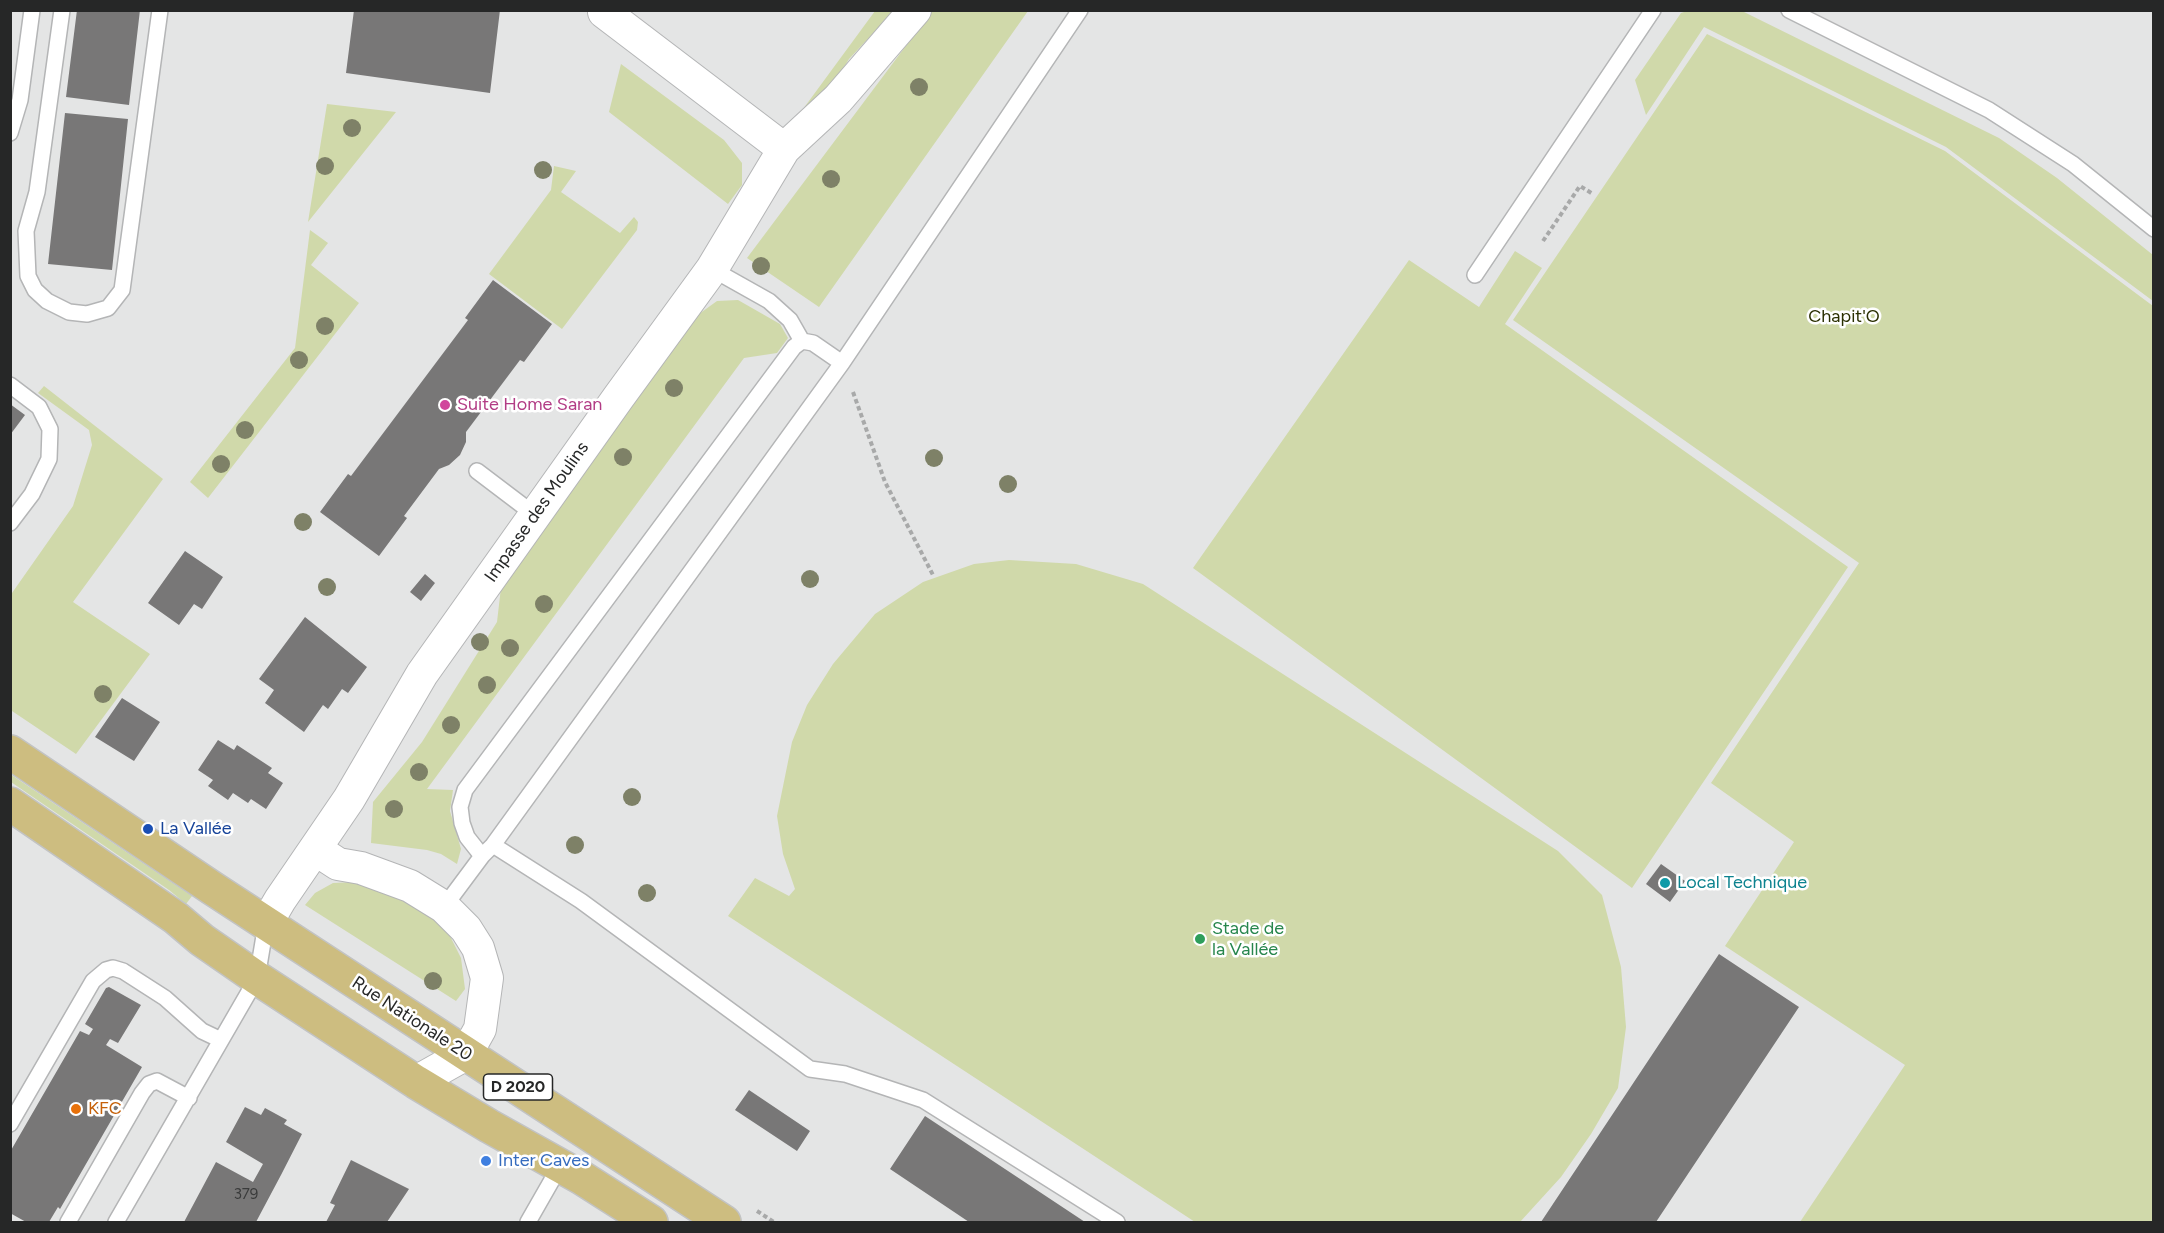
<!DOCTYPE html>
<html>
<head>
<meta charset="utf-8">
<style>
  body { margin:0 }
  #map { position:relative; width:2164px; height:1233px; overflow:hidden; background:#e4e5e5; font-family:Figtree,sans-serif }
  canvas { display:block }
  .frame { position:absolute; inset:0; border:12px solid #262727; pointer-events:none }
</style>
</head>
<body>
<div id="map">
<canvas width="2164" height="1233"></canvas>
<div class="frame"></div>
</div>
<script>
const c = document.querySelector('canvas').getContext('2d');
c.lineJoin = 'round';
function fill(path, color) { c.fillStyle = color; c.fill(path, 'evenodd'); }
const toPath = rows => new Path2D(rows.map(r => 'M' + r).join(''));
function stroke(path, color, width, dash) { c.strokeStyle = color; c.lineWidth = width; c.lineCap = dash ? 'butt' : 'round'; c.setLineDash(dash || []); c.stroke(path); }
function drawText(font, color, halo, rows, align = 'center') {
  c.font = font + ' Figtree,sans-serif'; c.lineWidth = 5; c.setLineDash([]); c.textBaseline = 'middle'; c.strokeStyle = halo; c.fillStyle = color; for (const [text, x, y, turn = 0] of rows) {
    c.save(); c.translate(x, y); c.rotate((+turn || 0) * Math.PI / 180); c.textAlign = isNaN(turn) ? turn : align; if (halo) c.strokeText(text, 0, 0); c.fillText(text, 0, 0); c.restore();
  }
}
fill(toPath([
  [875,11,894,11,849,59,826,97,795,120],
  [932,11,1028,11,819,307,747,258],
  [1687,11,1742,11,1999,138,2057,178,2153,255,2153,301,1946,147,1704,27,1646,115,1635,80,1681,13],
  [1707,34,1945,151,2153,306,2153,1222,1800,1222,1905,1065,1725,946,1794,842,1711,783,1859,563,1513,320],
  [621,64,724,140,742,163,742,185,728,204,609,112],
  [327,104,396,112,308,222],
  [554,166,576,171,561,192,620,233,634,217,638,222,637,230,562,329,489,274,551,190],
  [310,230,328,243,311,265,359,303,208,498,190,482,295,348],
  [1515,251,1542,268,1505,324,1848,567,1632,888,1193,568,1409,260,1479,307],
  [738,300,780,324,788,338,777,353,744,358,427,789,453,790,450,811,461,849,457,864,441,854,427,850,371,843,373,802,422,742,497,622,502,579,699,314,717,301],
  [44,386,163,479,73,602,150,654,76,754,12,711,11,706,12,593,73,506,92,445,89,430,38,393],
  [1009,560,1076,564,1143,584,1558,851,1602,895,1621,967,1626,1027,1618,1088,1591,1134,1561,1177,1520,1222,1195,1222,728,916,755,878,789,896,795,889,783,854,777,816,792,742,807,705,833,664,875,614,923,582,974,564],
  [10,774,192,896,186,904,169,890,11,782],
  [355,882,382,885,421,907,449,934,461,958,465,989,456,1001,305,905,315,893,333,883]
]), '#d0d9aa');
fill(toPath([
  [77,10,140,10,129,105,66,97],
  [354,10,500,10,490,93,346,73],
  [65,113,128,119,112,270,48,264],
  [493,280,552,324,524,362,520,360,466,432,466,442,460,455,449,465,439,469,404,516,407,518,379,556,320,512,348,474,351,476,468,320,465,318],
  [10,404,25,415,10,435],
  [185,551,223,577,202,609,194,604,179,625,148,603],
  [425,574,435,583,421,601,410,592],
  [305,617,367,667,348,693,342,689,328,709,323,705,304,732,265,703,274,690,259,679],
  [122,698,160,722,134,761,95,737],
  [218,740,234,750,237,745,272,768,268,773,283,783,266,809,251,799,248,803,233,793,228,800,208,786,213,780,198,770],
  [1661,864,1685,881,1670,902,1646,884],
  [1719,954,1799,1007,1656,1222,1541,1222],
  [109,987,141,1005,118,1043,110,1039,106,1045,142,1067,60,1209,58,1207,49,1222,26,1222,10,1213,10,1152,80,1031,89,1035,93,1029,85,1024,106,988],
  [749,1090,810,1131,797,1151,735,1110],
  [245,1107,261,1115,265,1108,287,1120,284,1124,302,1134,281,1175,256,1222,184,1222,216,1162,253,1182,263,1164,226,1142],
  [925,1116,1085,1222,969,1222,890,1169],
  [351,1160,409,1189,387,1222,326,1222,335,1205,330,1203]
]), '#787777');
const lane = toPath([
  [62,10,37,192,26,231,28,276,35,290,47,301,69,312,87,314,108,308,122,290,160,10],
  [1789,10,1989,110,2073,164,2154,229],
  [10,133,20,100,32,10],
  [712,269,769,301,790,320,802,341],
  [1475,275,1653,10],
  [10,385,39,407,50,429,49,459,32,494,10,523],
  [477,471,535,515],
  [493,845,581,901,810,1069,845,1074,923,1100,1117,1222],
  [482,856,467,837,462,823,460,807,465,790,794,347,802,341,813,343,842,363],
  [444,907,482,856,493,845,842,363,1080,10],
  [10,1124,93,981,106,970,113,968,123,971,165,998,202,1031,221,1040],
  [68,1222,142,1093,149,1084,157,1081,189,1098],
  [116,1222,257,978,266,924],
  [528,1222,560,1166]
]);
const street = toPath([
  [604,12,784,149],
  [315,849,338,864,361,868,410,886,444,907,466,929,478,948,487,978,480,1029,466,1054,416,1082],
  [266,924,280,900,349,799,422,674,618,398,712,269,784,149,838,99,915,10]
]);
const primary = toPath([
  [10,752,212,888,724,1222],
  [10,804,176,918,202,940,257,978,416,1082,489,1126,582,1178,651,1222]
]);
stroke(lane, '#b4b5b6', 18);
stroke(street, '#b4b5b6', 34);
stroke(primary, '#c2c3c3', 36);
stroke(toPath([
  [1543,241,1580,186,1593,194],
  [853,392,885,482,934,577],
  [757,1211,774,1222]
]), '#a8a9a9', 4, [4.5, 3]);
stroke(lane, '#fff', 15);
stroke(street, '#fff', 32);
stroke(primary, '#cdbd80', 33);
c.fillStyle = '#7e8167';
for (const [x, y] of [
  [919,87],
  [352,128],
  [325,166],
  [543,170],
  [831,179],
  [761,266],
  [325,326],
  [299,360],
  [674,388],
  [245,430],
  [623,457],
  [934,458],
  [221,464],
  [1008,484],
  [303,522],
  [810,579],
  [327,587],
  [544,604],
  [480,642],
  [510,648],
  [487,685],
  [103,694],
  [451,725],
  [419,772],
  [632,797],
  [394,809],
  [575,845],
  [647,893],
  [433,981]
]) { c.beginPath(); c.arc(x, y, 9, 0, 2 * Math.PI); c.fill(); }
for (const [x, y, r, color] of [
  [445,405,6,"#d1479c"],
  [148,829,6,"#1a4fb4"],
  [1665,883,6,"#0f9aa8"],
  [1200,939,6,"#2e9e5b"],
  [76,1109,6,"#e8710a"],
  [486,1161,6,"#3f7fe0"]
]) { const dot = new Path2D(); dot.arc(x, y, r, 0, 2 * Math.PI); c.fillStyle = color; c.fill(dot); stroke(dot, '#fff', 2); }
drawText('15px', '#3a3b3b', null, [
  ["379",246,1195]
]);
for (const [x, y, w] of [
  [518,1087,69]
]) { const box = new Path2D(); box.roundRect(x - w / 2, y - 13, w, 26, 4.5); c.fillStyle = '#fff'; c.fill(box); stroke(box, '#262727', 1.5); }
drawText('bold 16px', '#262727', null, [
  ["D 2020",518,1087]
]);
drawText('18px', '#2a2f00', '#fff', [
  ["Chapit'O",1844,317]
]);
drawText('18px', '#b23c85', '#fff', [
  ["Suite Home Saran",457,405]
], 'left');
drawText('18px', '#262727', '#fff', [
  ["Impasse des Moulins",537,512,-55],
  ["Rue Nationale 20",412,1019,33]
]);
drawText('18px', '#164399', '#fff', [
  ["La Vallée",160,829]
], 'left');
drawText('18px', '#0d838f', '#fff', [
  ["Local Technique",1677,883]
], 'left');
drawText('18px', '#27864d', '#fff', [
  ["Stade de",1212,929],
  ["la Vallée",1212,950]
], 'left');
drawText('18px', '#c56008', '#fff', [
  ["KFC",88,1109]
], 'left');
drawText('18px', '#366cbe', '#fff', [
  ["Inter Caves",498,1161]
], 'left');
</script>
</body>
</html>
